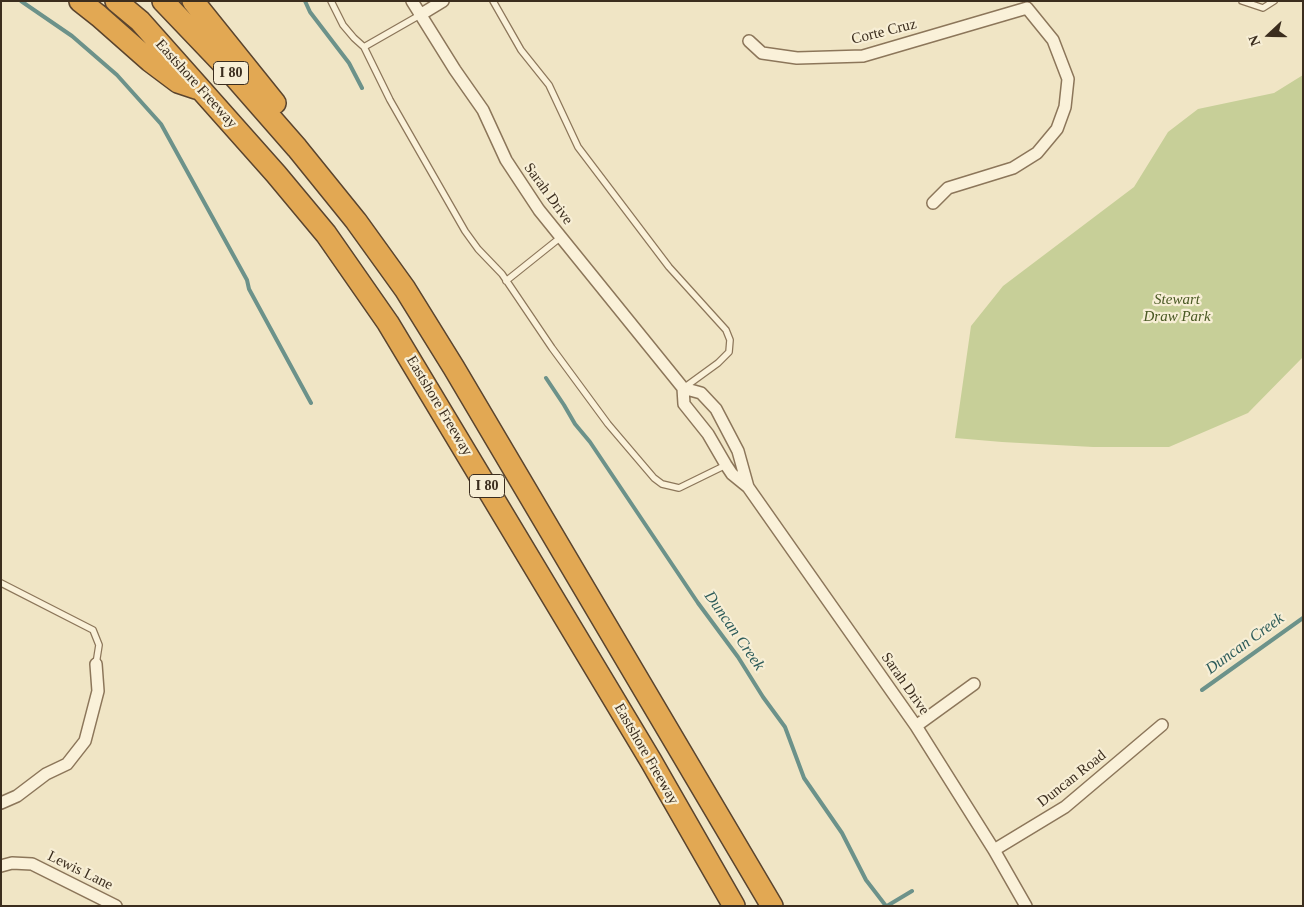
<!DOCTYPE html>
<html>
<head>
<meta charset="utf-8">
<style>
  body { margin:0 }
  #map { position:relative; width:1304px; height:907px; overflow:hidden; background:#f0e5c5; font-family:Georgia,serif }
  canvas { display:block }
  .frame { position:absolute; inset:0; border:2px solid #3b2d1e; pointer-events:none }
  .north { position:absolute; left:1244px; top:10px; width:50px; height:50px; -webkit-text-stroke:4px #f7eed5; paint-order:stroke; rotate:249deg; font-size:14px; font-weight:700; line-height:20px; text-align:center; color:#3b2d1e }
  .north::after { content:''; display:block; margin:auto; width:18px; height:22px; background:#3b2d1e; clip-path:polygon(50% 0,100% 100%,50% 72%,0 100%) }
</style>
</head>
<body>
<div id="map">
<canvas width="1304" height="907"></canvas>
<div class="frame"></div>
<div class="north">N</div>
</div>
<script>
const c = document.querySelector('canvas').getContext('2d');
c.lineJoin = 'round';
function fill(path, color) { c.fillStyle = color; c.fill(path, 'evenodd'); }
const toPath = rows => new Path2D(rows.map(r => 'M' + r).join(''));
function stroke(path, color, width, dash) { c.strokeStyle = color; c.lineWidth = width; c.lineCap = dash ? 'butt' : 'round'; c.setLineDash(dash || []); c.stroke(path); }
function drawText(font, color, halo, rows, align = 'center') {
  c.font = font + ' Georgia,serif'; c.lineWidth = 4.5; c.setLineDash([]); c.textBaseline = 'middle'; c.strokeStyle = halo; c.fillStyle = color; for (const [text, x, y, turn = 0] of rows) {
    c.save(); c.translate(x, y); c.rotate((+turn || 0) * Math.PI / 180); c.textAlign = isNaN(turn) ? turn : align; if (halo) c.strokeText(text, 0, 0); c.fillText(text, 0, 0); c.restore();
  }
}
fill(toPath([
  [1303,75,1303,357,1248,413,1169,447,1093,447,1002,442,955,438,971,326,1003,286,1134,187,1168,132,1198,109,1274,93]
]), '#c7cf98');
stroke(toPath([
  [21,1,72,36,117,75,161,124,247,280,249,289,311,403],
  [305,1,310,12,349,63,362,88],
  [546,378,564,405,575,424,590,442,698,603,738,657,763,697,785,727,804,778,842,833,866,880,886,906],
  [1202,690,1303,618],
  [887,906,912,891]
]), '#6c928a', 4);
const service = toPath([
  [331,1,343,25,354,38,364,47,420,15],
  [493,1,521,50,549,85,578,147,669,267,726,330,730,340,729,352,718,363,685,387],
  [1242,1,1263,8,1274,1],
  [364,47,390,100,465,231,478,249,502,274,552,348,608,424,654,478,662,484,679,488,726,465],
  [506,281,561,237],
  [1,583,93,630,99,645,96,664]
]);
const minor = toPath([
  [412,1,455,70,483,110,506,160,539,210,683,388],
  [420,15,443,1],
  [749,41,762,53,797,58,863,56,1027,8],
  [933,203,948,188,1013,168,1037,153,1057,129,1065,107,1068,79,1053,40,1027,8],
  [748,487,738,451,716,409,701,393,683,388,684,404,708,434,726,465,732,474,748,487,916,726,994,850,1026,906],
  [916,726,974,684],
  [1,803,17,796,46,774,67,764,85,741,98,691,96,664],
  [994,850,1065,807,1162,725],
  [1,866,12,863,32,864,116,906]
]);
const motorway = toPath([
  [80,1,99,16,150,61,178,82,196,88],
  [116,1,140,21,276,174,326,234,388,323,651,761,734,906],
  [163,1,227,68,297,148,356,221,405,289,454,368,772,906],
  [193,1,275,103]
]);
stroke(service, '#8c765a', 8);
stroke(minor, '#8c765a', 14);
stroke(motorway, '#5a442e', 24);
stroke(service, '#faf1d9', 5.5);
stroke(minor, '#faf1d9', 11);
stroke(motorway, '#e2a853', 21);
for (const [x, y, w] of [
  [231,73,35],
  [487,486,35]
]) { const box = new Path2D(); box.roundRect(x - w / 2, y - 11.5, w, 23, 4); c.fillStyle = '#f7eed5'; c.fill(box); stroke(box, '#3b2d1e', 1); }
drawText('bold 14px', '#3b2d1e', null, [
  ["I 80",231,73],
  ["I 80",487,486]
]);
drawText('15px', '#3b2d1e', '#f7eed5', [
  ["Corte Cruz",884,32,-14],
  ["Eastshore Freeway",196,84,48],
  ["Sarah Drive",548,194,54],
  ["Eastshore Freeway",439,406,59],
  ["Sarah Drive",905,684,55],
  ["Eastshore Freeway",646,754,60],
  ["Duncan Road",1072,779,-38],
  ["Lewis Lane",80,871,26]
]);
drawText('italic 15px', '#4a5924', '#f7eed5', [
  ["Stewart",1177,300],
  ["Draw Park",1177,317]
]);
drawText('italic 16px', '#2d5c5a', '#f7eed5', [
  ["Duncan Creek",734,631,55],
  ["Duncan Creek",1245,644,-36]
]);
</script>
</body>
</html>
